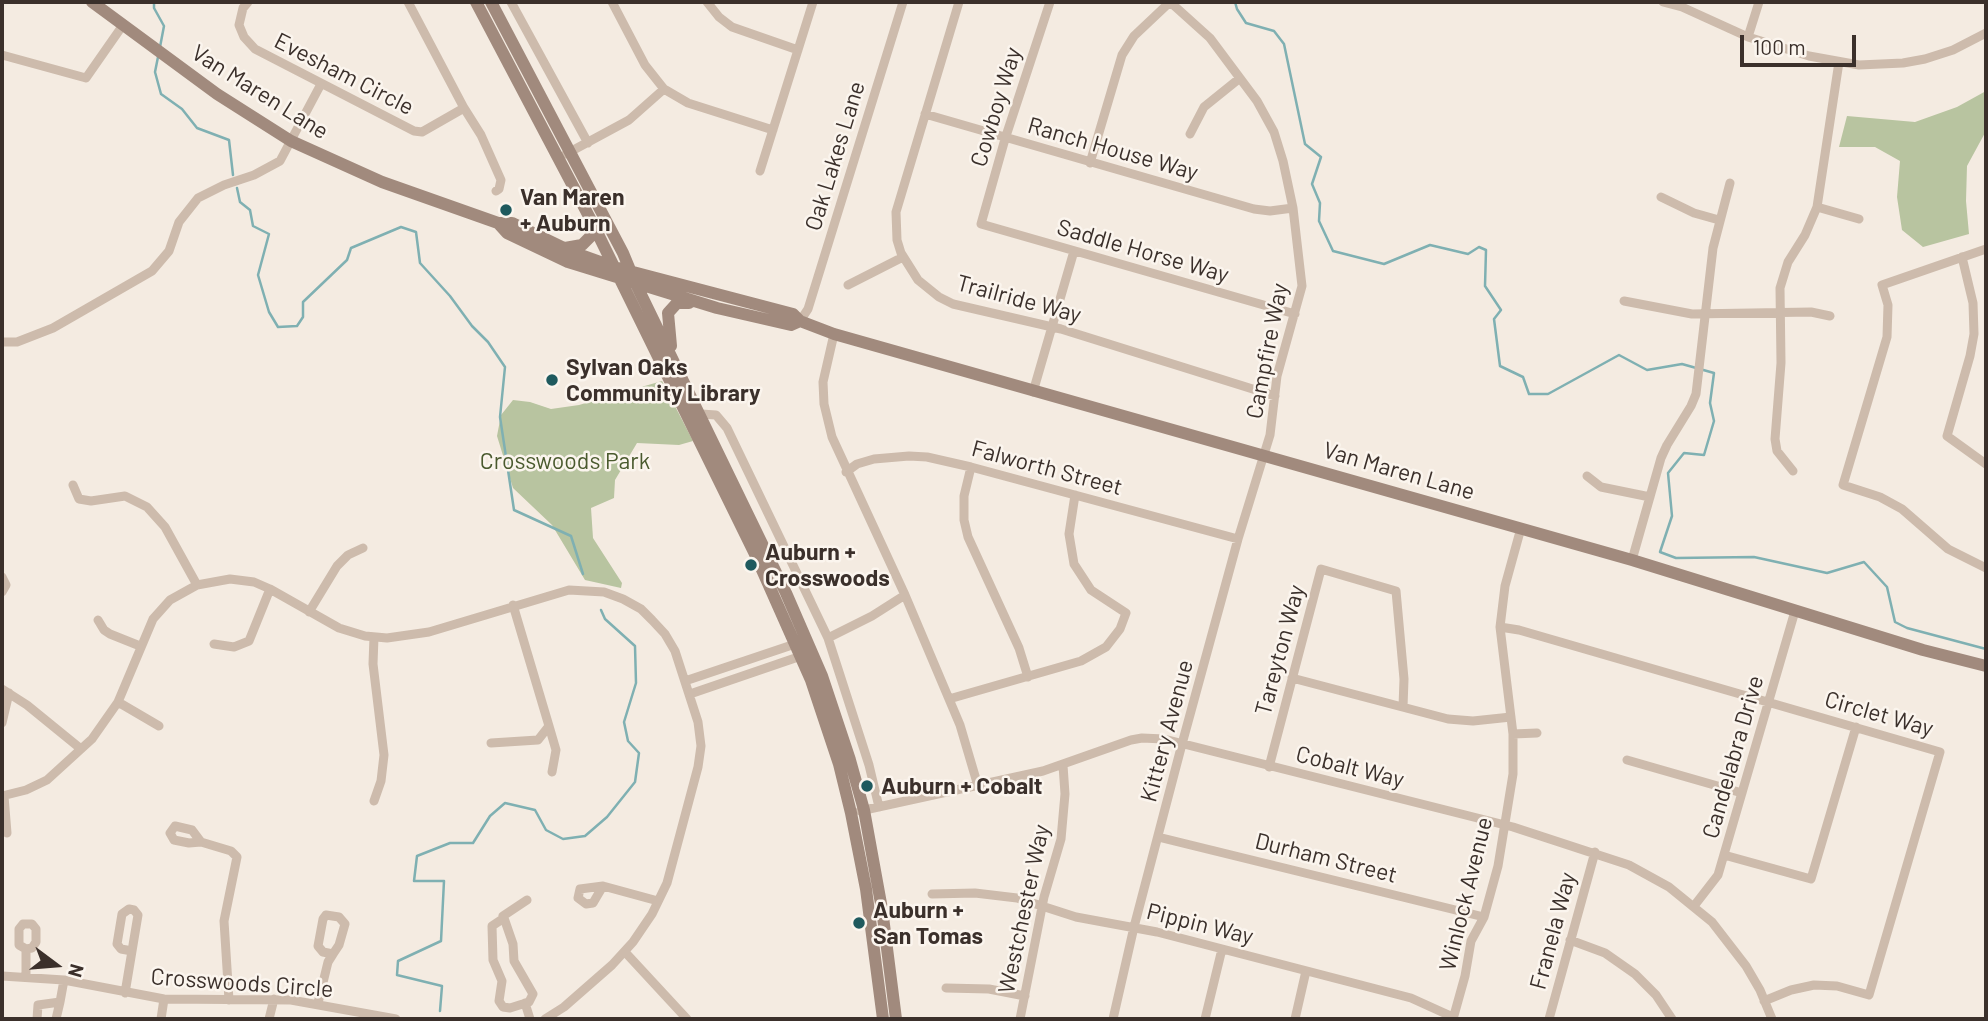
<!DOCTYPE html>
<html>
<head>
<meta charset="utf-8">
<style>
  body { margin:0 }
  #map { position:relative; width:1988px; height:1021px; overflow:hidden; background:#f4ebe1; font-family:Barlow,sans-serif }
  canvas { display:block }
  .frame { position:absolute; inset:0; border:4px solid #3b302b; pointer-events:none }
  .north { position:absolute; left:21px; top:930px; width:70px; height:70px; -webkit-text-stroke:5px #fbf5ee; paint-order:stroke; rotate:106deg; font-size:19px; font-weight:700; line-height:28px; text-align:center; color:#3b302b }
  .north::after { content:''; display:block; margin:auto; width:24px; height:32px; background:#3b302b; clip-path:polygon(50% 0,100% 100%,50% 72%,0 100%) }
  .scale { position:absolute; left:1740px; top:35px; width:116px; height:32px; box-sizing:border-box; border:4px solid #3b302b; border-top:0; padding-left:9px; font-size:21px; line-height:24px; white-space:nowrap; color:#3b302b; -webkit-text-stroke:5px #fbf5ee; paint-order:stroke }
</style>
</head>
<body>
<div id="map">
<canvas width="1988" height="1021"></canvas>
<div class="frame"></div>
<div class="north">N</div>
<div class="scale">100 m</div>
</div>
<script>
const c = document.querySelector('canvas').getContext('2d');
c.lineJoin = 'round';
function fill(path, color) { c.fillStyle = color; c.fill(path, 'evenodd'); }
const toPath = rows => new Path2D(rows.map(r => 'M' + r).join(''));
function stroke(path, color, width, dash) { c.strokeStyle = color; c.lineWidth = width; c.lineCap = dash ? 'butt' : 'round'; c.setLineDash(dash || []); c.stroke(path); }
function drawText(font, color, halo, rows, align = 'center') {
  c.font = font + ' Barlow,sans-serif'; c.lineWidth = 5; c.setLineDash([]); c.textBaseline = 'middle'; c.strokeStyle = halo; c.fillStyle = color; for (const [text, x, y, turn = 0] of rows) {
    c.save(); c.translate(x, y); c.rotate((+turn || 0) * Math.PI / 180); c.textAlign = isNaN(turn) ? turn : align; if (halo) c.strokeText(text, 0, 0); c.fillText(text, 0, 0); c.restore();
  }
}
fill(toPath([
  [1986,91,1986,131,1967,166,1966,201,1969,234,1923,247,1902,230,1897,197,1900,161,1875,147,1839,147,1847,116,1915,122,1957,107],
  [662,381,693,441,679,445,637,443,615,480,614,498,591,508,593,538,622,583,621,588,585,580,552,525,513,488,497,436,501,415,513,400,530,402,551,409,579,405]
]), '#b8c4a0');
stroke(toPath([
  [154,2,154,8,164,26,160,47],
  [1235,2,1237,9,1246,23,1274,31,1284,44,1305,144,1321,157,1312,184,1320,203,1319,221,1333,251,1384,264,1430,245,1468,254,1479,247,1486,250,1485,286,1501,310,1494,319,1500,366,1523,377,1529,394,1548,394,1619,355,1647,370,1682,364,1714,373,1710,403,1714,421,1704,455,1684,453,1668,473,1672,516,1660,552,1676,558,1754,557,1827,573,1864,562,1887,587,1895,622,1907,628,1986,649],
  [158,57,155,72,161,94,182,109,197,128,229,140,233,175],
  [237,188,240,202,250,210,253,226,269,234,258,275,269,312,278,327,297,326,303,317,303,302,347,260,351,248,401,227,416,232,420,263,450,296,472,326,488,342,505,367,500,417,514,510,571,536,583,574],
  [440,1011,442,986,397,975,398,961,441,941,444,881,414,881,417,856,450,843,473,843,490,816,505,803,535,810,546,830,563,839,585,836,607,817,635,782,639,753,628,741,624,722,636,683,635,646,605,619,601,610]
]), '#7fb0b2', 2.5);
stroke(toPath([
  [248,2,243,8,239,25,244,37,255,49,414,131,422,132,464,108],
  [408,2,464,108,481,135,501,180,499,189,496,191],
  [511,2,588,143],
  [612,2,645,65,664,89,688,103,773,130],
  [707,2,719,17,732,27,798,50],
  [959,2,896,212,897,240,901,253,918,280,939,297,953,304,1061,329,1275,396],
  [1050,2,1005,139,981,224,1295,314],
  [1663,2,1682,7,1748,37,1809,56,1859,65,1903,63,1925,59,1953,50,1986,33],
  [1748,37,1759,2],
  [2,55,86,78,123,25],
  [925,114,1254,209,1270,211,1293,208],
  [1190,134,1204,107,1240,78],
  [566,154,629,120,664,89],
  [1090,163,1122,55,1134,36,1170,2],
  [760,171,813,2],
  [1661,197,1694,213,1719,220],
  [1817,207,1859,219],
  [1986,249,1882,285,1888,305,1887,337,1843,485,1880,497,1902,509,1948,549,1986,568],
  [1962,257,1973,303,1974,334,1970,356,1947,436,1986,464],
  [848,285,903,257],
  [1624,301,1692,314,1811,312,1830,316],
  [800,321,808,309,903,2],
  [834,334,823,382,824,404,832,437,905,595,960,725,978,786],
  [2,342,17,342,53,328,152,271,169,251,179,222,198,198,224,185,254,175,280,161,321,84],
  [1033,392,1074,251],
  [701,414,716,415,727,428,828,638,869,765,879,807],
  [971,467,964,496,964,520,968,537,1019,648,1028,677],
  [1793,471,1777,451,1775,439,1781,363,1780,288,1788,262,1805,235,1817,207,1839,62],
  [846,472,857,464,874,459,909,456,927,457,971,467,1238,539],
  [1587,476,1601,487,1650,497],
  [73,485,79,499,91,501,125,496,147,507,165,527,197,585],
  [1632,560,1661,458,1667,445,1691,406,1696,394,1713,248,1730,183],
  [2,577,6,585,2,592],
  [309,612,337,566,348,555,363,548],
  [98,620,104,630,110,634,140,646],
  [1500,627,1519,630,1940,752,1869,995,1837,986,1814,985,1791,990,1764,1001],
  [828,638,872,616,905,595],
  [214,644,234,647,249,641,270,589],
  [1292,678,1448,719,1473,721,1511,717],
  [685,681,798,643],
  [2,689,27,705,81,749],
  [690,694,804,655],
  [949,699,1081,661,1106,647,1120,629,1126,613,1091,590,1074,564,1069,534,1075,495],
  [118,702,159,726],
  [2,723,9,693],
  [549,726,556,750,552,772],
  [1513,734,1537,733],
  [491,743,538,740,549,726,513,605],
  [1627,760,1742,793],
  [1269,767,1321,569,1396,591,1404,679,1403,707],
  [2,796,26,790,47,780,92,739,118,702,153,619,170,600,197,585,230,579,254,582,270,589,339,628,365,636,387,638,429,632,569,590,604,592,623,599,641,609,652,620,665,634,675,651,698,722,701,746,698,767,667,883,652,914,633,942,612,965,564,1007,545,1019],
  [4,796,7,833],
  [374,801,381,781,384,755,373,664,374,637],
  [860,811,1043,771,1131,740,1142,738,1164,739,1513,827,1629,865,1669,887,1712,922,1746,966,1760,990,1772,1019],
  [175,826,192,830,201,842,189,843,174,840,170,833,175,826],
  [1158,837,1484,917],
  [201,842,231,851,237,857,224,921,229,1000],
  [1724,855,1811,879,1856,727],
  [603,886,593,903,586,904,578,898,580,889,603,886],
  [603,886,658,901],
  [932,894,975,893,1017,898,1076,917,1157,932,1411,998,1453,1017],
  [1694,906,1718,875,1795,611],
  [129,909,134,910,138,915,132,951,121,949,117,944,122,914,129,909],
  [326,915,339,917,345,924,339,945,333,954,323,952,318,946,323,919,326,915],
  [504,918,492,926,493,960,502,981,499,1001,503,1007,510,1008,529,1002,533,994,514,961,513,944,504,918,503,916,527,900],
  [23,924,32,924,36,929,36,942,32,948,26,949,19,945,19,929,23,924],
  [1570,940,1605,953,1635,974,1656,995,1672,1019],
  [26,949,26,976],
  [625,952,687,1019],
  [2,976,64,980,164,999,291,1000,396,1019],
  [946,988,989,989,1025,996],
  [125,993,132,951],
  [60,1002,64,980],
  [318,1003,328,962,333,954],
  [525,1003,530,1019],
  [37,1019,38,1005,60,1002,56,1019],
  [161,1019,164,999],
  [269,1019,274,999],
  [1020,1019,1044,897,1061,839,1065,794,1063,765],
  [1113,1019,1134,927,1182,744,1238,539,1270,435,1277,376,1302,286,1293,208,1283,161,1274,132,1257,101,1210,38,1170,2],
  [1205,1019,1222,949],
  [1295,1019,1306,971],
  [1453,1019,1465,976,1471,941,1484,917,1498,866,1513,774,1513,734,1500,627,1505,586,1521,528],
  [1549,1019,1595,852]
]), '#cdbbac', 9);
stroke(toPath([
  [92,2,217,94,291,141,382,182,498,223,512,223,572,252,614,267,793,314,800,321,834,334,1632,560,1923,650,1986,666],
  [476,2,593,224,755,554,811,680,839,764,851,813,866,889,883,1019],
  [491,2,623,253,635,282,786,593,822,676,850,760,864,810,882,909,896,1019],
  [498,223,507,233,568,262,717,308,791,325,800,321],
  [565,248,582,245,590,237,593,224],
  [671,346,668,313,677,303,689,303]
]), '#a18a7d', 12);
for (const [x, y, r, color] of [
  [506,210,7,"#1f5a5e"],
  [552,380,7,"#1f5a5e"],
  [751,565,7,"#1f5a5e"],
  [867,786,7,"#1f5a5e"],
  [859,923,7,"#1f5a5e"]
]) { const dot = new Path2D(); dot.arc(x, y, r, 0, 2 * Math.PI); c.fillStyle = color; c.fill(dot); stroke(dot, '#fbf5ee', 2.5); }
drawText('23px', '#3b302b', '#fbf5ee', [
  ["Evesham Circle",344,74,27],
  ["Van Maren Lane",260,92,32],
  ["Cowboy Way",996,107,-73],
  ["Ranch House Way",1113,149,16],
  ["Oak Lakes Lane",835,156,-73],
  ["Saddle Horse Way",1143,251,16],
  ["Trailride Way",1019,299,15],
  ["Campfire Way",1267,351,-79],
  ["Falworth Street",1047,468,15],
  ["Van Maren Lane",1399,471,16],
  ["Tareyton Way",1280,650,-75],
  ["Circlet Way",1879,714,16],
  ["Kittery Avenue",1167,731,-75],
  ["Candelabra Drive",1733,757,-74],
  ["Cobalt Way",1350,767,14],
  ["Durham Street",1326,858,14],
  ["Winlock Avenue",1466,894,-76],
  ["Westchester Way",1024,909,-78],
  ["Pippin Way",1200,924,14],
  ["Franela Way",1553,931,-75],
  ["Crosswoods Circle",242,983,4]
]);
drawText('bold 23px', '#3b302b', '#fbf5ee', [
  ["Van Maren",520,197],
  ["+ Auburn",520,223],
  ["Sylvan Oaks",566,367],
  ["Community Library",566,393],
  ["Auburn +",765,552],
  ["Crosswoods",765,578],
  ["Auburn + Cobalt",881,786],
  ["Auburn +",873,910],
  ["San Tomas",873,936]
], 'left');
drawText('23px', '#4a5a2e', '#fbf5ee', [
  ["Crosswoods Park",565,461]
]);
</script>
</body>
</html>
